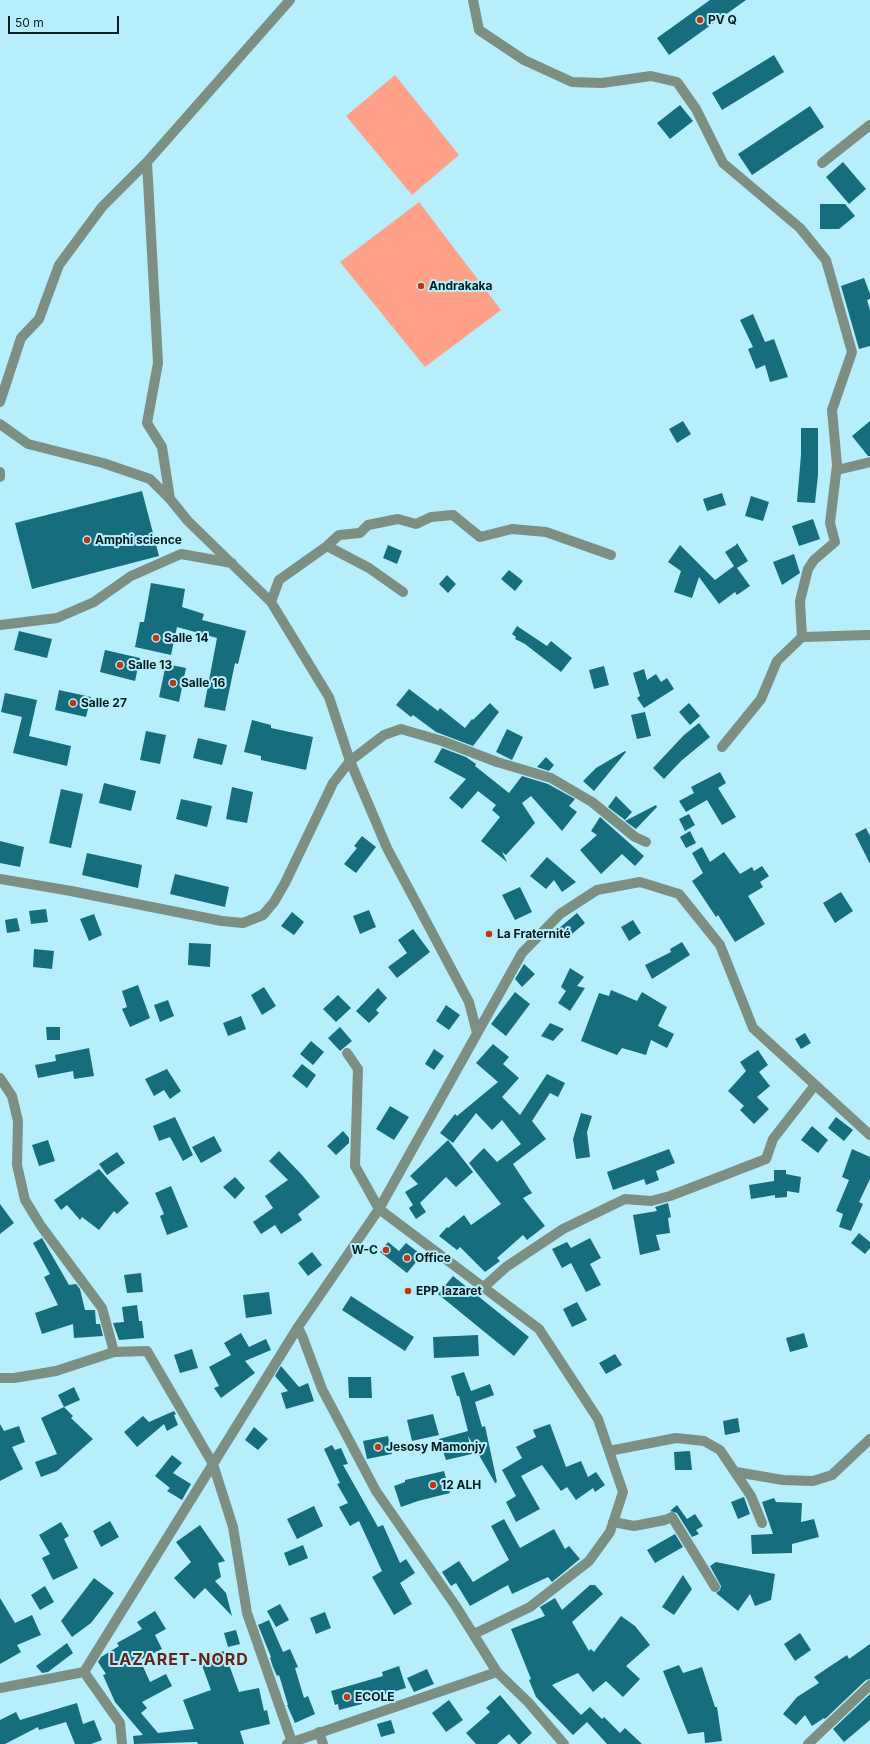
<!DOCTYPE html>
<html>
<head>
<meta charset="utf-8">
<style>
  body { margin:0 }
  #map { position:relative; width:870px; height:1744px; overflow:hidden; background:#b6eefc; font-family:Inter,sans-serif }
  canvas { display:block }
  .scale { position:absolute; left:8px; top:16px; width:111px; height:18px; box-sizing:border-box; border:2px solid #071d22; border-top:0; padding-left:5px; font-size:12px; line-height:14px; white-space:nowrap; color:#071d22; -webkit-text-stroke:3px #b6eefc; paint-order:stroke }
</style>
</head>
<body>
<div id="map">
<canvas width="870" height="1744"></canvas>
<div class="scale">50 m</div>
</div>
<script>
const c = document.querySelector('canvas').getContext('2d');
c.lineJoin = 'round';
function fill(path, color) { c.fillStyle = color; c.fill(path, 'evenodd'); }
const toPath = rows => new Path2D(rows.map(r => 'M' + r).join(''));
function stroke(path, color, width, dash) { c.strokeStyle = color; c.lineWidth = width; c.lineCap = dash ? 'butt' : 'round'; c.setLineDash(dash || []); c.stroke(path); }
function drawText(font, color, halo, rows, align = 'center') {
  c.font = font + ' Inter,sans-serif'; c.lineWidth = 4; c.setLineDash([]); c.textBaseline = 'middle'; c.strokeStyle = halo; c.fillStyle = color; for (const [text, x, y, turn = 0] of rows) {
    c.save(); c.translate(x, y); c.rotate((+turn || 0) * Math.PI / 180); c.textAlign = isNaN(turn) ? turn : align; if (halo) c.strokeText(text, 0, 0); c.fillText(text, 0, 0); c.restore();
  }
}
fill(toPath([
  [395,75,459,155,412,195,346,116],
  [419,202,501,310,425,367,340,262]
]), '#ffa088');
fill(toPath([
  [710,0,746,0,669,55,657,38],
  [774,55,784,72,722,110,712,93],
  [680,105,693,121,670,139,657,123],
  [810,106,824,127,752,175,738,154],
  [843,162,866,189,849,204,826,177],
  [820,204,845,204,855,216,839,229,820,229],
  [864,278,870,294,870,299,867,300,870,310,870,346,859,349,841,286],
  [753,314,765,342,774,339,788,377,770,382,765,365,756,369,748,349,753,347,740,320],
  [683,421,691,434,677,443,669,429],
  [870,421,870,456,868,456,852,436],
  [801,428,818,428,818,475,815,503,797,502,801,455],
  [142,491,159,556,32,589,15,523],
  [722,493,726,505,707,511,703,499],
  [751,496,769,502,763,521,745,516],
  [813,519,820,539,799,546,792,526],
  [737,543,748,561,737,568,750,586,737,595,735,592,719,604,699,577,692,598,674,592,681,571,668,562,680,545,715,580,734,566,725,552,736,545],
  [388,545,402,551,397,564,383,558],
  [794,554,800,573,782,585,773,562],
  [509,570,523,581,515,591,501,579],
  [447,575,456,584,448,593,439,584],
  [151,583,185,589,182,607,204,614,202,620,246,631,238,664,235,663,225,711,204,707,217,638,177,627,171,655,135,647,140,622,144,622],
  [517,626,547,646,551,641,572,658,561,672,525,644,515,639,516,637,512,634],
  [19,631,52,639,47,658,14,650],
  [105,650,140,658,135,681,100,672],
  [166,664,186,668,179,702,159,697],
  [604,666,609,685,594,689,589,670],
  [644,669,647,680,656,674,661,682,667,678,674,689,644,708,637,698,640,696,633,673],
  [409,689,438,711,440,708,465,728,472,719,473,720,490,703,499,712,473,746,436,732,413,715,411,717,396,705],
  [59,690,91,697,86,717,55,710],
  [5,693,37,700,29,736,71,746,67,766,13,753,22,717,1,712],
  [689,703,700,716,690,725,679,712],
  [645,712,651,736,637,739,631,715],
  [252,720,271,725,271,728,313,737,306,770,261,760,261,756,244,752],
  [699,723,710,737,681,761,664,779,653,768,684,735],
  [507,729,523,737,512,760,496,752],
  [146,731,166,735,160,764,140,760],
  [198,738,227,745,222,765,193,758],
  [442,748,466,757,476,764,475,766,509,793,522,776,548,784,575,799,569,806,577,812,562,831,531,796,522,803,535,823,506,855,502,852,507,862,481,841,500,817,492,810,496,805,478,791,462,809,449,798,466,779,434,762],
  [625,751,626,752,594,791,583,781,596,768],
  [546,757,554,765,549,771,537,767],
  [720,772,726,783,718,788,736,817,722,825,707,800,686,812,679,801,694,793,691,787],
  [104,783,136,791,131,811,99,803],
  [232,787,253,792,247,823,226,819],
  [61,789,83,794,71,848,49,843],
  [616,796,632,812,625,820,608,807],
  [181,799,212,806,207,827,176,819],
  [656,805,657,807,636,829,625,821],
  [689,814,695,825,685,831,679,819],
  [600,817,644,856,635,866,622,854,601,874,580,850,597,835,591,831],
  [866,828,870,836,870,864,855,834],
  [690,831,696,843,686,848,680,837],
  [362,836,376,847,356,873,344,864,357,848,354,846],
  [0,841,24,847,20,867,0,863],
  [702,847,710,862,724,852,740,874,752,867,754,871,762,866,769,876,760,882,763,887,748,896,765,924,735,942,718,915,716,917,692,881,703,873,692,853],
  [87,853,142,865,138,888,82,875],
  [547,857,576,882,562,892,554,880,546,889,530,876],
  [175,874,229,887,225,907,170,894],
  [520,887,532,912,515,920,502,895],
  [841,892,853,911,835,923,823,903],
  [46,909,48,922,31,924,29,911],
  [369,910,376,927,360,934,353,916],
  [292,912,304,922,294,935,281,926],
  [577,913,585,923,566,939,558,929],
  [94,914,102,935,89,941,80,919],
  [17,918,20,931,7,933,5,920],
  [633,920,641,933,629,941,621,927],
  [413,929,430,952,397,978,388,967,407,953,398,940],
  [682,942,690,955,652,979,645,965,671,952,670,949],
  [189,943,211,944,210,967,188,965],
  [34,949,54,951,52,969,33,967],
  [524,964,535,974,522,987,515,979],
  [570,968,584,977,577,986,585,988,570,1011,558,1003,566,991,561,987],
  [138,985,150,1018,130,1027,122,1009,127,1007,122,991],
  [264,987,276,1006,262,1015,251,995],
  [378,988,387,998,376,1010,379,1013,369,1023,356,1011],
  [611,990,637,1001,642,992,667,1007,658,1026,674,1034,667,1048,651,1040,646,1055,622,1048,617,1055,581,1041,599,993,609,996],
  [515,992,530,1004,506,1036,491,1024],
  [338,995,351,1008,336,1022,323,1009],
  [168,1000,174,1016,160,1022,154,1005],
  [446,1005,460,1015,449,1030,436,1021],
  [241,1016,246,1029,228,1036,223,1023],
  [550,1023,564,1029,553,1041,541,1036],
  [46,1027,60,1027,60,1040,47,1040],
  [340,1027,352,1041,340,1051,328,1038],
  [805,1033,811,1043,801,1049,795,1039],
  [311,1041,324,1052,313,1065,300,1054],
  [493,1044,509,1057,503,1064,519,1078,502,1097,520,1115,547,1074,565,1083,558,1097,550,1093,532,1121,546,1139,513,1164,532,1193,523,1198,545,1226,527,1240,523,1235,497,1258,500,1261,485,1272,460,1247,457,1250,439,1236,447,1227,448,1228,464,1215,471,1225,501,1204,469,1163,484,1148,497,1162,521,1144,502,1120,492,1130,476,1113,453,1143,440,1133,455,1114,457,1116,498,1082,476,1063],
  [89,1048,94,1076,74,1079,73,1071,38,1078,35,1065,56,1061,55,1055],
  [434,1049,444,1056,434,1070,425,1064],
  [758,1050,768,1065,759,1072,770,1086,757,1097,769,1109,754,1124,740,1110,744,1106,728,1091,746,1071,740,1062],
  [302,1064,316,1075,307,1088,292,1076],
  [167,1069,181,1091,170,1099,164,1090,154,1096,145,1079],
  [390,1106,409,1117,394,1140,376,1129],
  [581,1113,592,1116,587,1132,590,1157,576,1159,573,1139],
  [175,1117,193,1155,183,1161,170,1137,159,1141,153,1126],
  [836,1117,853,1130,844,1141,828,1128],
  [812,1126,828,1140,818,1153,801,1140],
  [343,1131,349,1138,349,1143,336,1155,327,1146],
  [214,1136,222,1151,201,1163,192,1147],
  [48,1140,55,1161,39,1166,32,1145],
  [448,1140,473,1172,456,1187,446,1177,420,1203,426,1212,416,1219,409,1208,413,1205,405,1192,418,1184,410,1176],
  [669,1149,675,1163,656,1171,659,1180,646,1185,644,1179,613,1190,607,1172],
  [852,1149,870,1157,870,1179,859,1202,863,1204,851,1231,839,1227,843,1214,836,1211,849,1180,842,1177],
  [279,1151,302,1175,320,1197,298,1214,302,1220,281,1234,275,1225,261,1234,253,1222,273,1208,265,1196,288,1180,269,1161],
  [117,1152,125,1163,107,1175,99,1164],
  [99,1169,129,1203,117,1214,114,1211,99,1230,82,1217,80,1220,67,1205,61,1210,54,1200],
  [774,1170,786,1170,786,1174,801,1177,799,1193,787,1191,787,1197,775,1198,775,1195,751,1199,749,1185,774,1181],
  [235,1177,245,1188,235,1199,223,1187],
  [171,1186,188,1227,167,1235,160,1216,164,1214,155,1193],
  [668,1203,671,1217,668,1218,670,1233,656,1235,660,1250,640,1255,633,1215,657,1211,655,1207],
  [0,1204,14,1223,0,1234],
  [859,1233,870,1242,870,1248,865,1254,851,1243],
  [42,1238,69,1285,76,1284,80,1289,85,1310,95,1310,96,1324,100,1324,103,1336,74,1338,73,1324,42,1334,35,1313,58,1305,44,1277,50,1274,33,1243],
  [590,1238,601,1258,590,1264,601,1285,586,1292,571,1263,562,1268,552,1249,567,1242,571,1248],
  [388,1242,399,1251,406,1243,422,1255,407,1273,380,1252],
  [312,1252,322,1265,308,1276,298,1263],
  [141,1273,143,1292,127,1293,124,1275],
  [453,1276,529,1337,514,1356,438,1294],
  [269,1292,272,1314,246,1318,243,1295],
  [351,1296,414,1337,405,1351,342,1310],
  [577,1302,587,1320,572,1327,563,1309],
  [137,1305,139,1321,142,1321,144,1338,119,1340,113,1323,124,1322,122,1307],
  [241,1333,249,1347,266,1339,271,1350,245,1361,255,1373,221,1398,214,1388,219,1386,209,1367,231,1355,224,1343],
  [804,1333,808,1347,790,1352,786,1338],
  [478,1335,479,1356,434,1358,433,1337],
  [192,1349,198,1368,180,1373,174,1355],
  [615,1354,622,1365,606,1374,599,1363],
  [281,1366,299,1387,308,1383,314,1401,286,1409,281,1393,288,1391,275,1376],
  [464,1372,471,1391,490,1384,494,1395,475,1402,482,1427,485,1426,497,1482,495,1483,468,1436,472,1454,446,1460,439,1439,468,1431,459,1396,457,1396,451,1376],
  [348,1377,371,1377,372,1398,349,1398],
  [74,1387,80,1400,64,1407,73,1416,71,1418,93,1439,57,1471,41,1477,35,1462,57,1454,41,1418,64,1407,58,1395],
  [174,1411,176,1414,174,1415,178,1425,167,1431,164,1424,137,1447,124,1432,143,1416,149,1422],
  [433,1414,439,1435,412,1441,407,1420],
  [738,1418,740,1432,725,1435,723,1421],
  [0,1424,4,1431,19,1426,25,1442,12,1447,23,1469,0,1481],
  [550,1424,566,1467,581,1461,588,1477,596,1472,605,1485,595,1492,593,1488,576,1500,567,1487,561,1491,542,1465,521,1476,540,1509,516,1522,506,1502,516,1496,502,1470,522,1458,516,1447,536,1437,533,1430],
  [254,1427,268,1439,258,1450,245,1440],
  [388,1436,392,1454,367,1459,363,1441],
  [332,1445,335,1450,341,1448,348,1464,343,1465,378,1527,383,1525,400,1563,406,1559,415,1573,400,1583,412,1604,394,1615,372,1577,382,1571,359,1521,350,1526,339,1507,348,1503,337,1484,340,1483,324,1449],
  [690,1451,692,1470,675,1470,674,1452],
  [172,1455,182,1463,173,1473,191,1484,182,1500,167,1491,170,1488,155,1476],
  [444,1471,450,1493,418,1501,401,1507,394,1486,405,1482,405,1480],
  [744,1497,750,1514,738,1519,731,1502],
  [774,1498,776,1502,802,1503,801,1522,814,1519,819,1537,792,1544,792,1553,752,1554,751,1535,773,1534,762,1502],
  [677,1505,687,1519,695,1514,703,1526,696,1530,699,1534,692,1537,677,1513,670,1511],
  [314,1506,323,1526,297,1539,287,1519],
  [504,1519,520,1548,554,1529,565,1549,569,1546,580,1559,552,1582,548,1577,512,1594,508,1585,470,1606,456,1583,451,1586,442,1572,459,1561,473,1582,509,1560,491,1526],
  [110,1521,119,1537,101,1547,93,1531],
  [61,1522,69,1536,64,1539,78,1568,53,1580,42,1558,50,1554,39,1535],
  [200,1525,225,1561,218,1563,221,1577,215,1581,226,1593,232,1616,205,1588,194,1599,174,1578,191,1562,176,1542],
  [675,1534,683,1547,655,1563,647,1550],
  [303,1545,308,1558,289,1566,284,1553],
  [716,1562,775,1574,771,1600,755,1606,750,1594,738,1611,716,1593,720,1590,721,1586,710,1566],
  [683,1575,692,1589,674,1615,662,1607],
  [94,1578,114,1593,91,1623,72,1637,61,1621],
  [590,1585,595,1585,603,1594,572,1622,589,1651,591,1649,594,1652,621,1616,635,1626,650,1645,626,1666,640,1679,623,1697,606,1681,593,1692,578,1673,552,1685,581,1715,590,1707,602,1719,604,1717,620,1733,625,1728,642,1744,607,1744,587,1722,573,1735,536,1697,529,1680,531,1679,511,1629,545,1616,540,1607,555,1598,562,1610],
  [45,1586,54,1602,40,1610,31,1595],
  [0,1598,15,1623,32,1615,41,1635,17,1645,21,1652,0,1664],
  [280,1604,289,1620,276,1627,267,1611],
  [155,1611,166,1629,155,1635,162,1649,140,1660,150,1682,166,1674,172,1686,142,1702,147,1708,141,1713,158,1733,194,1729,183,1700,211,1690,200,1660,224,1651,239,1692,259,1688,264,1711,267,1710,270,1724,240,1731,244,1744,198,1744,197,1742,134,1744,133,1736,143,1735,115,1702,103,1675,106,1674,98,1662,101,1657,119,1646,117,1643,142,1629,137,1622],
  [325,1612,331,1628,316,1634,310,1618],
  [269,1620,283,1652,290,1649,298,1667,295,1668,304,1698,308,1696,315,1714,295,1723,287,1705,288,1705,279,1675,277,1676,273,1667,270,1658,271,1657,258,1625],
  [236,1630,240,1644,228,1647,224,1633],
  [800,1633,811,1650,795,1661,784,1644],
  [67,1643,73,1653,48,1672,42,1673,36,1666],
  [870,1644,870,1679,866,1680,825,1719,824,1718,812,1726,805,1715,796,1725,783,1714,797,1697,819,1683,814,1677,847,1655,849,1659],
  [679,1665,683,1673,702,1667,715,1707,717,1707,722,1741,705,1743,704,1732,688,1734,663,1671],
  [399,1666,406,1688,362,1701,362,1704,339,1710,338,1704,335,1705,331,1691,383,1676,382,1672],
  [427,1669,434,1684,414,1692,407,1678],
  [870,1694,870,1720,844,1742,833,1729],
  [500,1695,532,1733,520,1744,518,1744,509,1734,497,1744,476,1744,466,1733,490,1712,486,1708],
  [449,1700,463,1720,446,1732,432,1713],
  [77,1703,83,1724,94,1720,102,1740,91,1744,75,1744,66,1722,39,1730,38,1727,5,1744,0,1744,0,1720,16,1712,20,1720],
  [391,1720,395,1733,381,1737,377,1724]
]), '#166d7e');
stroke(toPath([
  [473,0,479,30,524,60,572,82,602,83,651,76,677,82,696,109,723,163,800,228,826,260,852,352,832,410,837,465,830,523,835,542,814,560,808,569,800,601,802,637,777,661,761,699,722,747],
  [822,163,870,125],
  [0,402,21,338,39,319,59,265,102,207,147,162],
  [0,424,28,444,103,463,150,479,170,499,188,521,271,602,329,697,350,761,387,848,469,1002,477,1033],
  [837,470,870,462],
  [0,472,0,477],
  [170,499,162,447,147,423,158,363,147,162,290,0],
  [327,546,339,535,360,533,368,525,398,519,416,524,431,517,453,515,480,537,512,529,546,532,611,555],
  [271,602,279,580,327,546,369,568,403,592],
  [0,625,57,618,94,602,131,576,181,554,232,563],
  [802,637,870,635],
  [0,879,71,891,222,921,243,923,263,915,274,902,285,883,333,783,350,761,384,735,401,729,442,741,497,762,551,778,592,802,635,837,646,842],
  [347,1053,358,1069,355,1166,379,1209,539,1329,598,1419,623,1492,610,1532,589,1561,530,1607,474,1634],
  [0,1078,12,1096,18,1121,17,1165,25,1200,41,1226,102,1308,114,1352,147,1351,213,1464,233,1527,247,1613,292,1742],
  [484,1287,506,1267,563,1229,625,1199,651,1201,670,1196,766,1159,773,1139,815,1085],
  [298,1327,303,1338,322,1389,376,1491,455,1605,497,1672,528,1702,564,1744],
  [0,1378,14,1378,56,1371,114,1352],
  [609,1451,676,1438,704,1441,720,1450,751,1496,762,1523],
  [736,1472,783,1480,813,1481,832,1475,870,1439],
  [613,1522,634,1526,665,1520,672,1517,715,1587],
  [84,1672,120,1723,122,1744],
  [0,1688,84,1672,298,1327,379,1209,522,953,560,914,597,890,640,882,679,894,720,945,753,1028,870,1135],
  [319,1732,323,1744],
  [287,1744,497,1672],
  [808,1744,870,1685]
]), '#7d8f82', 10);
for (const [x, y, r, color] of [
  [700,20,4,"#c03613"],
  [421,286,4,"#c03613"],
  [87,540,4,"#c03613"],
  [156,638,4,"#c03613"],
  [120,665,4,"#c03613"],
  [173,683,4,"#c03613"],
  [73,703,4,"#c03613"],
  [489,934,4,"#c03613"],
  [386,1250,4,"#c03613"],
  [407,1258,4,"#c03613"],
  [408,1291,4,"#c03613"],
  [378,1447,4,"#c03613"],
  [433,1485,4,"#c03613"],
  [347,1697,4,"#c03613"]
]) { const dot = new Path2D(); dot.arc(x, y, r, 0, 2 * Math.PI); c.fillStyle = color; c.fill(dot); stroke(dot, '#b6eefc', 1.5); }
drawText('bold 12px', '#071d22', '#b6eefc', [
  ["PV Q",708,20],
  ["Andrakaka",429,286],
  ["Amphi science",95,540],
  ["Salle 14",164,638],
  ["Salle 13",128,665],
  ["Salle 16",181,683],
  ["Salle 27",81,703],
  ["La Fraternité",497,934],
  ["W-C",378,1250,"right"],
  ["Office",415,1258],
  ["EPP lazaret",416,1291],
  ["Jesosy Mamonjy",386,1447],
  ["12 ALH",441,1485],
  ["ECOLE",355,1697]
], 'left');
c.letterSpacing = '1px';
drawText('bold 16px', '#662313', '#b6eefc', [
  ["LAZARET-NORD",179,1660]
]);
c.letterSpacing = '0px';
</script>
</body>
</html>
